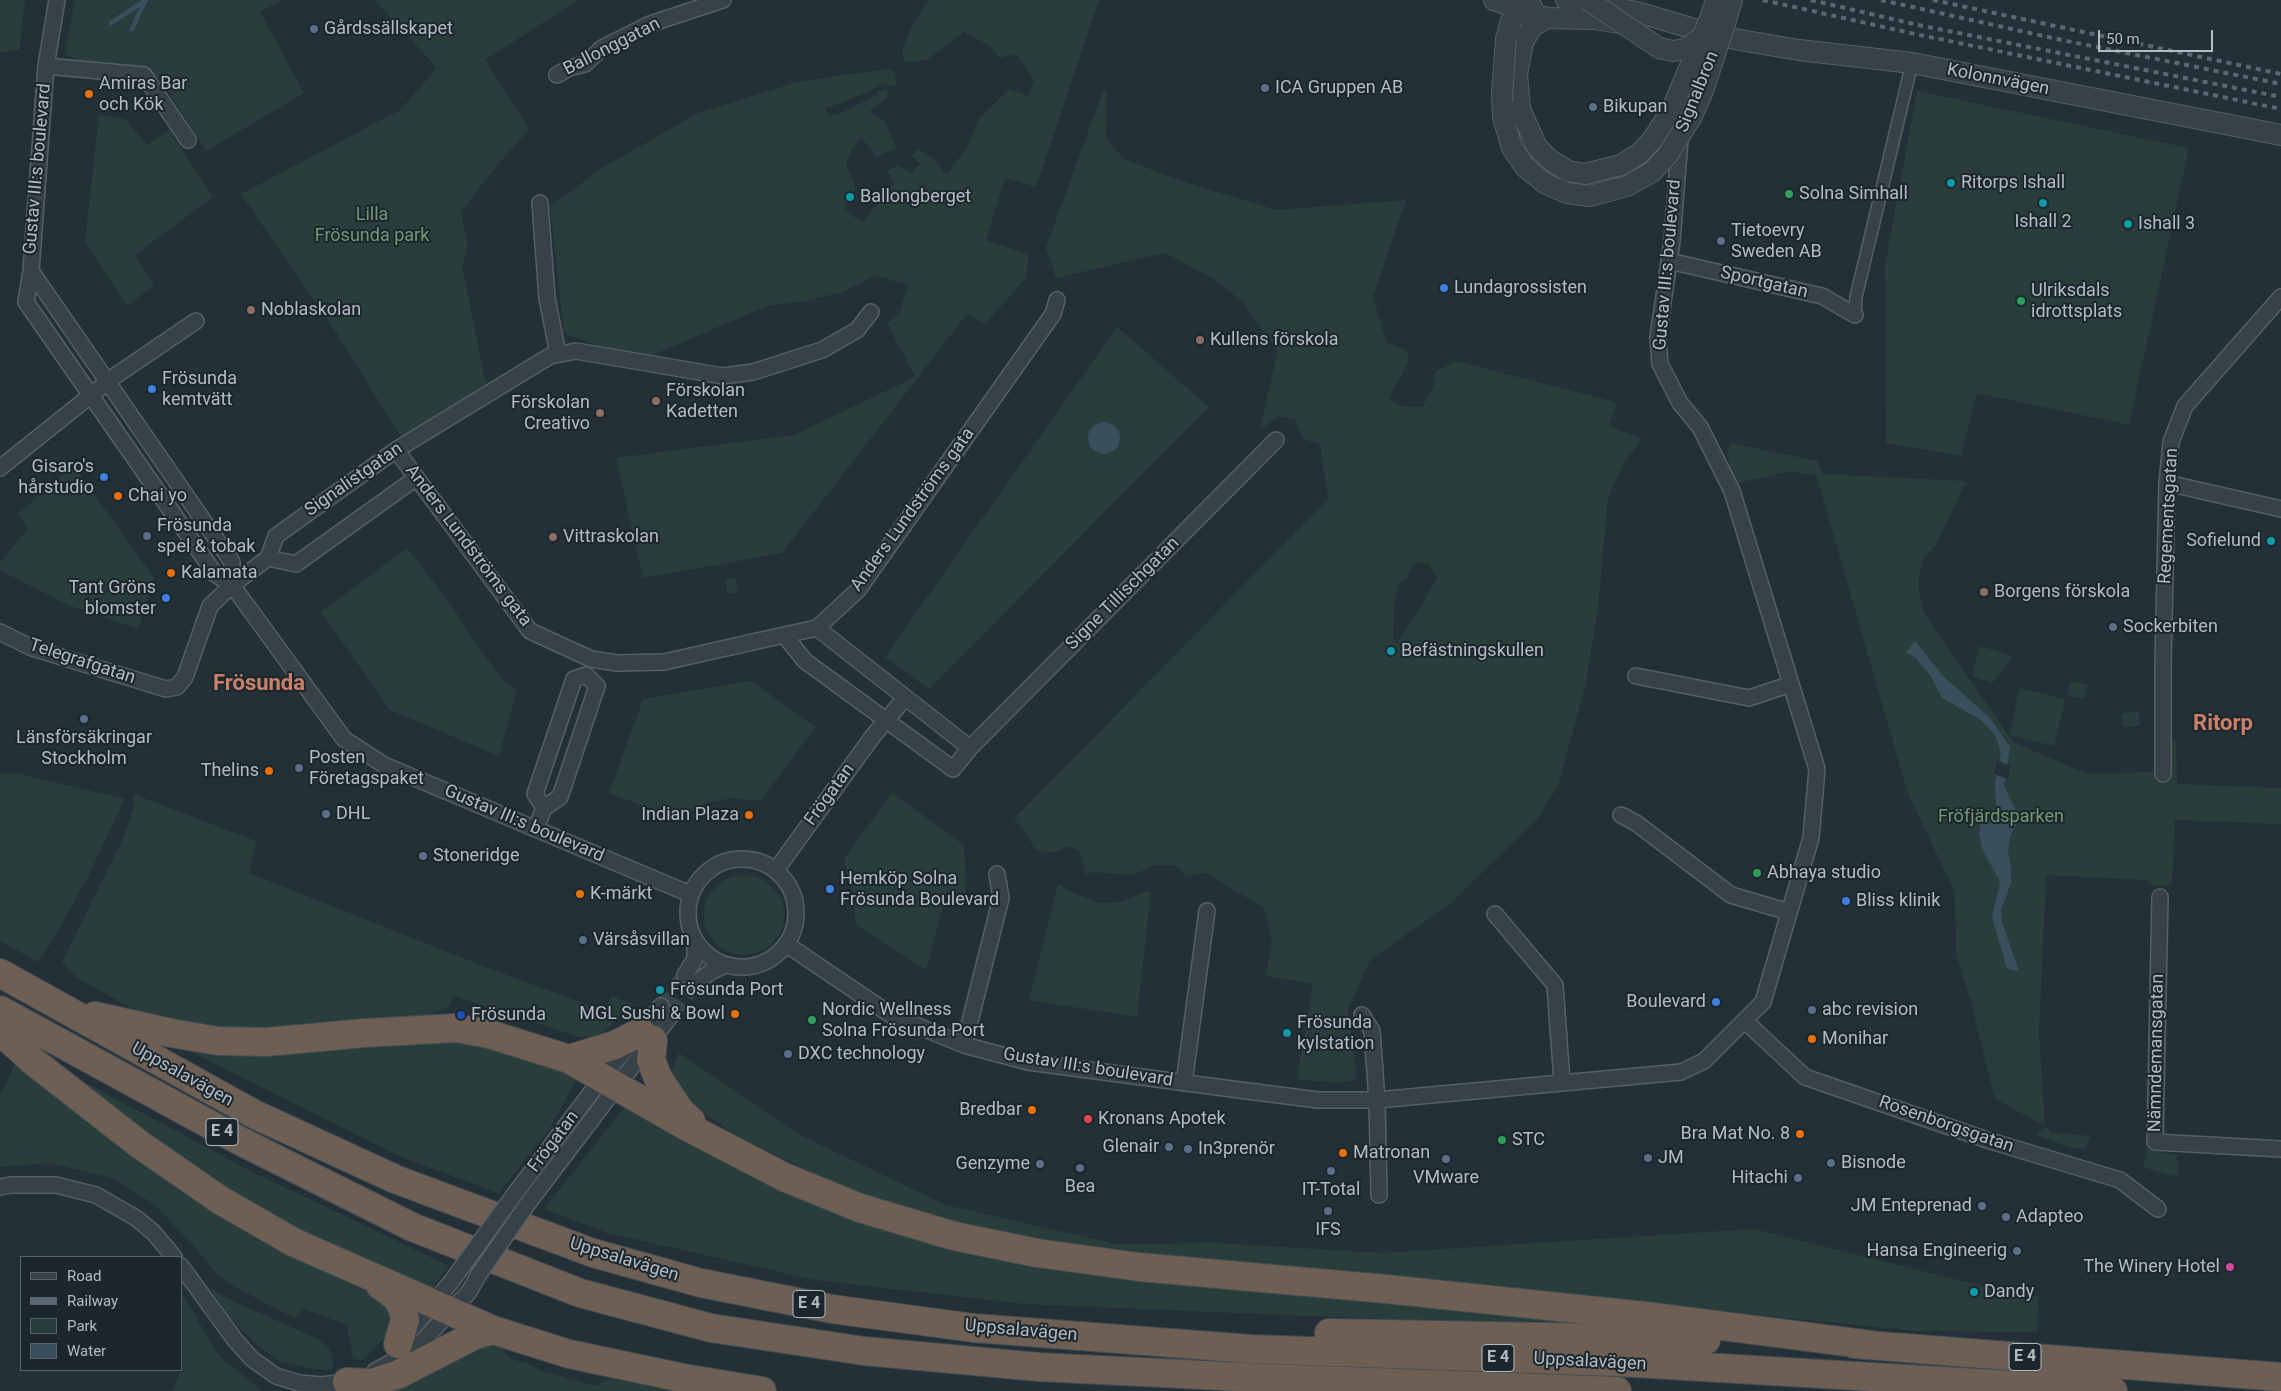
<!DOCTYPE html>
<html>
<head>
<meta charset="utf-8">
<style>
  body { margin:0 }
  #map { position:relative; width:2281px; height:1391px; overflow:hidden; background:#243038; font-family:Roboto,sans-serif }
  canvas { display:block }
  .legend { position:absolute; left:20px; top:1256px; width:162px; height:115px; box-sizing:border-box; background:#1c262d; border:1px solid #586269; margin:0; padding:6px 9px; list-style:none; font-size:15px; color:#b2bcc4 }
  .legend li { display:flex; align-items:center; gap:10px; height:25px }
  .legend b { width:25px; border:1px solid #586269 }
  .scale { position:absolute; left:2098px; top:30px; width:115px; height:22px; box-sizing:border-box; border:2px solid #b2bcc4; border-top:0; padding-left:6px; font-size:15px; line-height:18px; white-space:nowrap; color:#b2bcc4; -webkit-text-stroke:4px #1c262d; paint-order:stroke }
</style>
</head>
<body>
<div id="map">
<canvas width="2281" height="1391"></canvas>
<ul class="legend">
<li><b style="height:6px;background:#374148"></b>Road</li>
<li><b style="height:6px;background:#5b6871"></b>Railway</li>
<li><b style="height:14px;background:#293e3b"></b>Park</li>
<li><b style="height:14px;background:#394f5d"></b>Water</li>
</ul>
<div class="scale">50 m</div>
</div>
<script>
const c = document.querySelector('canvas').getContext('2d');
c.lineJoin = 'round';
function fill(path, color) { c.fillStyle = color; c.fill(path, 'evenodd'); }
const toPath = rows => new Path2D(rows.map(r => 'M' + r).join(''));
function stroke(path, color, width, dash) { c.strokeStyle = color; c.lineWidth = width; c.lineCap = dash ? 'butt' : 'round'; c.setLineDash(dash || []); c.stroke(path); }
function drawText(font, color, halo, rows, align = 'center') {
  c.font = font + ' Roboto,sans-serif'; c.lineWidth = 4; c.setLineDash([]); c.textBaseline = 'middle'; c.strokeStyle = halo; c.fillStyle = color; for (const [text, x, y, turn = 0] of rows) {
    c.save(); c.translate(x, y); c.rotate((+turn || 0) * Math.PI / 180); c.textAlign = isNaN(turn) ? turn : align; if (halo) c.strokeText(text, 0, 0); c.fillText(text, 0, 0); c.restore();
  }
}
fill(toPath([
  [0,0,25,0,19,50,0,52],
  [75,0,283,0,260,12,304,93,206,151,159,77,80,60,65,54],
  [375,0,578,0,485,60,529,129,489,175,461,212,468,246,462,266,486,385,404,442,334,329,241,194,400,110,437,68],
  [930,0,1099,0,1036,187,1005,178,986,240,1028,254,1027,277,985,324,967,314,782,553,643,578,616,458,794,435,915,377,887,323,899,313,909,285,875,276,842,292,806,301,767,306,648,357,613,351,564,333,550,206,604,167,698,113,794,83,840,75,893,69,897,87,884,84,844,102,825,108,829,116,839,114,875,96,878,91,888,90,886,99,869,112,885,121,896,148,876,157,861,137,851,151,846,164,856,188,844,209,862,223,894,183,887,171,898,165,911,173,920,163,912,155,918,149,937,161,946,175,969,145,978,119,1009,89,1028,96,1034,80,1017,54,1000,58,990,46,964,32,927,60,904,62,902,51,909,32,925,4],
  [1103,91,1107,91,1106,139,1125,159,1178,180,1277,210,1406,200,1373,297,1387,343,1407,350,1409,361,1389,398,1400,406,1422,407,1433,388,1435,372,1456,361,1611,401,1616,405,1609,426,1642,439,1622,466,1608,499,1598,608,1586,683,1558,786,1538,818,1450,904,1370,960,1348,1009,1357,1079,1340,1083,1297,1079,1313,984,1266,976,1272,942,1264,908,1206,873,1187,876,1175,865,1156,865,1132,875,1092,872,1086,875,1080,851,1067,846,1057,852,1044,853,1034,848,1027,834,1014,819,1328,499,1320,444,1302,439,1296,420,1279,416,1259,431,1278,352,1243,302,1212,278,1165,253,1056,278,1046,247],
  [1417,562,1429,564,1437,578,1419,610,1396,644,1393,638,1394,606,1399,584,1408,577,1410,570],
  [1917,91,2189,148,2129,425,1977,393,1961,456,1886,443,1885,266],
  [99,115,125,119,147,145,169,130,213,197,135,255,154,286,127,306,85,242],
  [1117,327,1209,407,929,689,885,657],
  [1732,443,1817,461,1823,474,1966,481,1936,545,1923,559,1918,584,1924,613,2013,742,2087,774,2152,772,2169,742,2176,741,2177,784,2281,788,2281,824,2175,820,2172,885,2152,885,2147,880,2046,875,2039,1033,2045,1126,1995,1099,1971,1002,1956,953,1955,892,1908,794,1816,474,1810,475,1792,471,1737,483,1729,466,1728,449],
  [73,465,154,578,138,629,68,605,0,570,0,562,28,529,18,514],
  [407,548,453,607,468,632,505,683,517,689,499,756,390,710,321,612],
  [735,578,738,592,728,594,725,580],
  [1980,646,2013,656,1992,683,1972,676],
  [751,681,815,727,761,801,732,798,706,803,678,819,609,793,643,699],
  [2071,681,2088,685,2084,699,2067,695],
  [2020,688,2065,699,2054,746,2009,735],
  [2139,712,2140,726,2123,727,2122,713],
  [16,773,125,799,86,881,45,953,38,962,0,941,0,774],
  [892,793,964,845,966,894,947,890,926,970,856,925,853,896,844,859],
  [133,794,256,841,249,873,483,966,604,1011,611,996,633,1004,604,1032,593,1038,577,1036,453,996,449,1006,428,1016,252,1033,203,1029,135,1010,76,977,62,962,125,834,134,806],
  '704 915a40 40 0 1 1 80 0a40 40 0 1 1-80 0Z',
  [1058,884,1073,893,1101,903,1122,902,1143,892,1151,892,1137,1017,1029,1000],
  [431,1038,483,1042,547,1064,576,1079,549,1130,499,1193,401,1157,169,1041],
  [679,1053,802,1136,946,1205,1116,1244,1216,1243,1382,1253,1754,1229,2022,1296,2039,1296,2037,1332,1917,1331,1032,1243,894,1207,818,1175,735,1135,696,1107,681,1093,671,1072],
  [38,1057,251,1171,449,1266,428,1293,283,1227],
  [17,1061,113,1140,206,1208,270,1246,381,1298,391,1312,390,1331,371,1352,362,1360,353,1359,347,1325,304,1309,294,1318,237,1288,219,1276,193,1245,154,1204,112,1178,50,1163,0,1167,0,1095],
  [627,1104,878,1225,1665,1331,1025,1304,815,1280,608,1233,544,1209],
  [2044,1128,2049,1128,2050,1132,2056,1134,2062,1133,2090,1136,2085,1149,2069,1147,2036,1135],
  [2150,1149,2157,1152,2177,1155,2179,1174,2172,1176,2143,1167,2147,1151],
  [209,1287,233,1301,316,1338,328,1347,332,1356,333,1370,313,1369,280,1362,256,1344,231,1319],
  [181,1292,219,1356,262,1391,172,1391,181,1370],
  [483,1339,495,1342,510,1359,529,1364,542,1371,596,1386,610,1378,675,1391,377,1391]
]), '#293e3b');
fill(toPath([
  '1088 438a16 16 0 1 1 32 0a16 16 0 1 1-32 0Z',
  [1915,641,1943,676,1991,719,2010,747,2004,786,2017,813,2017,823,2010,836,2008,850,2011,869,2011,883,2001,910,2002,922,2019,971,2007,969,1992,917,2000,882,1982,848,1979,834,1981,820,1996,809,1995,782,2001,752,1995,735,1981,720,1942,698,1930,675,1916,658,1906,652]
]), '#394f5d');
fill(toPath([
  [1997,760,2010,766,2008,779,1994,774]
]), '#243038');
stroke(toPath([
  [111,23,146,0],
  [132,29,145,1]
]), '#394f5d', 4.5);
stroke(toPath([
  [661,1006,685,975],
  [672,1014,696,983]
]), '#39454d', 15, [15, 8]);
const pedestrian = toPath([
  [1855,315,1856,297,1912,63]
]);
const minor = toPath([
  [57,0,46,66,31,271,26,302,215,574,232,585,344,739,384,765,690,894],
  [46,66,144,75,188,140],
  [557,75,569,68,585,64,602,48,650,24,723,0],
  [540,203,547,298,558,354],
  [1669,261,1822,296,1855,315],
  [31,271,232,562,232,585],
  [396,450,530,631,591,659,617,663,664,662,784,635,817,628,858,590,1053,314,1057,300],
  [0,468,115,376,196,321],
  [416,478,296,564,268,558,276,536,396,450,550,356,576,351,723,376,753,372,822,350,857,330,871,312],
  [2167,483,2281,509],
  [817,628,970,748],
  [0,632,32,648,166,689,177,687,185,677,210,606,232,585,268,558],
  [784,635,805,661,953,769,970,748,1276,440],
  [1636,676,1749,698,1791,684],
  [2163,774,2163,664,2167,483,2171,442,2185,406,2281,297],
  [544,808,535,794,574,679,586,675],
  [1621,815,1636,823,1731,895,1789,912],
  [536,828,544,808,560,797,597,686,586,675],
  '688 913a54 54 0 1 1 108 0a54 54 0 1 1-108 0Z',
  [776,870,873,736,905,698],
  [2160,897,2155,1142,2281,1149],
  [1495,914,1555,985,1562,1082],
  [786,944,891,1015,964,1045,1028,1062,1232,1089,1318,1100,1377,1100,1681,1072,1704,1061,1763,1002,1811,838,1817,769,1732,491,1700,427,1680,403,1660,364,1658,337,1672,241,1680,139],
  [685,975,695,959,695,940],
  [696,983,712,971,726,965],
  [1362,1015,1372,1031,1377,1100,1379,1195],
  [1746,1022,1805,1077,1987,1140,2120,1180,2158,1209],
  [964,1045,1001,898,997,874],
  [1184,1083,1207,911],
  [0,1187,11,1185,56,1185,96,1195,136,1218,153,1232,174,1257],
  [514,1195,602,1078,661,1006],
  [529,1202,672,1014],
  [181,1266,235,1340,252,1359,276,1376,299,1383,322,1385,352,1381],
  [406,1336,451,1282],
  [375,1371,414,1350,469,1292]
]);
const tertiary = toPath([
  [1494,0,1547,18,1594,19,1626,24],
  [1566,0,1637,12,1714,35,1740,40,1799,50,1912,63,2281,135],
  [1711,16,1716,0],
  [1726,20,1732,0],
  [1506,39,1511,21,1521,10,1532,7],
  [1520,109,1517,74,1523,42,1533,26,1547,18]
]);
const motorway = toPath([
  [0,973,256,1115,395,1179,593,1253,701,1283,832,1309,974,1328,1251,1349,1617,1362,2113,1391],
  [0,1010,242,1142,412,1227,580,1293,711,1328,864,1351,1039,1367,1263,1378,1617,1391],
  [95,1016,171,1033,218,1041,266,1042,365,1033,456,1028,489,1034,569,1059,686,1126,784,1177,860,1208,954,1236,1037,1253,1139,1267,1386,1289,1645,1316,1871,1345],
  [0,1031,34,1062,139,1144,220,1200,293,1242,493,1330,569,1354,683,1378,762,1391],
  [653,1040,651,1060,658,1078,680,1111,691,1121],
  [569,1059,615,1045,641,1032],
  [380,1285,397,1298,403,1309,405,1320,398,1344],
  [1329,1333,1706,1340],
  [1854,1344,2281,1377],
  [347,1382,372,1383,399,1374,475,1335,493,1330]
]);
stroke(pedestrian, '#555f66', 14);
stroke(minor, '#555f66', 18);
stroke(tertiary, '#555f66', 22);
stroke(motorway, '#424c53', 30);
stroke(pedestrian, '#374148', 11);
stroke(minor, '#374148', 15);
stroke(tertiary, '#374148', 20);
stroke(motorway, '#6e5f55', 28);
stroke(toPath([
  [1763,0,1915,34,2281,109],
  [1811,0,1918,25,2281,97],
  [1881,0,2057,39,2281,84],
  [1933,0,2281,74]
]), '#5b6871', 4, [5, 5]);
const minorBridge = toPath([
  [451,1282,514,1195],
  [469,1292,479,1274,529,1202]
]);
const tertiaryBridge = toPath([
  [1588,0,1659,48,1673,51,1685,49,1704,36],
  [1506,39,1502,94,1503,117,1512,148,1526,168,1546,184,1567,193,1590,196,1627,186,1652,172,1667,156,1691,118,1703,91,1726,20],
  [1520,109,1537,147,1550,160,1568,171,1585,174,1621,165,1639,154,1653,139,1672,109,1711,16]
]);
stroke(minorBridge, '#555f66', 18, []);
stroke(tertiaryBridge, '#555f66', 22, []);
stroke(minorBridge, '#374148', 15);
stroke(tertiaryBridge, '#374148', 20);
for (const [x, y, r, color] of [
  [314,29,5,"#5c6f8a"],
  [1265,88,5,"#5c6f8a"],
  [89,94,5,"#e8710a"],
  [1593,107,5,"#5c6f8a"],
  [1951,183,5,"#0f9aa8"],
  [1789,194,5,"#2e9e5b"],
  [850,197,5,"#0f9aa8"],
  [2043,203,5,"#0f9aa8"],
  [2128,224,5,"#0f9aa8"],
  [1721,241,5,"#5c6f8a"],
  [1444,288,5,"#3f7fe0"],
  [2021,301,5,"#2e9e5b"],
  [251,310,5,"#8d6e63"],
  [1200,340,5,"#8d6e63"],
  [152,389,5,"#3f7fe0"],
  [656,401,5,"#8d6e63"],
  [600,413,5,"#8d6e63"],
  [104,477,5,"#3f7fe0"],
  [118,496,5,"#e8710a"],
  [147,536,5,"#5c6f8a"],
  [553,537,5,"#8d6e63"],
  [2271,541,5,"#0f9aa8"],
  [171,573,5,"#e8710a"],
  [1984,592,5,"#8d6e63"],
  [166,598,5,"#3f7fe0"],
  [2113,627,5,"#5c6f8a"],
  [1391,651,5,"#0f9aa8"],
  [84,719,5,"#5c6f8a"],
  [299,768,5,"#5c6f8a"],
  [269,771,5,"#e8710a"],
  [326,814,5,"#5c6f8a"],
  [749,815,5,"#e8710a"],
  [423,856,5,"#5c6f8a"],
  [1757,873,5,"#2e9e5b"],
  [830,889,5,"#3f7fe0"],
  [580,894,5,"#e8710a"],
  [1846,901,5,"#3f7fe0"],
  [583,940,5,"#5c6f8a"],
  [660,990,5,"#0f9aa8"],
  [1716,1002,5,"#3f7fe0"],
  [1812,1010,5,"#5c6f8a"],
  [735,1014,5,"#e8710a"],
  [461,1015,5,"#1a4fb4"],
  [812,1020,5,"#2e9e5b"],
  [1287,1033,5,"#0f9aa8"],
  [1812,1039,5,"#e8710a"],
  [788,1054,5,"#5c6f8a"],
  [1032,1110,5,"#e8710a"],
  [1088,1119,5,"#e0444e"],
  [1800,1134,5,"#e8710a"],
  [1502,1140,5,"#2e9e5b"],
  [1169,1147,5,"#5c6f8a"],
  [1188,1149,5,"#5c6f8a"],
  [1343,1153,5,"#e8710a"],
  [1648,1158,5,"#5c6f8a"],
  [1446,1159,5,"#5c6f8a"],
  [1831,1163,5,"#5c6f8a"],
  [1040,1164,5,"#5c6f8a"],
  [1080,1168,5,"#5c6f8a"],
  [1331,1171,5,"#5c6f8a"],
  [1798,1178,5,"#5c6f8a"],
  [1982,1206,5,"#5c6f8a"],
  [1328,1211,5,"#5c6f8a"],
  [2006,1217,5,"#5c6f8a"],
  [2017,1251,5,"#5c6f8a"],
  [2230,1267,5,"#d1479c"],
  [1974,1292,5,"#0f9aa8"]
]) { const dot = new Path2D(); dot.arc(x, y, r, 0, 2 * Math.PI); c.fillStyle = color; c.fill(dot); stroke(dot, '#1c262d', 2); }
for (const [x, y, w] of [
  [222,1132,32],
  [809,1304,32],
  [2025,1357,32],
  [1498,1358,32]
]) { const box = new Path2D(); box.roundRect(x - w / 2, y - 13.5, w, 27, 4); c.fillStyle = '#1c262d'; c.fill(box); stroke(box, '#b2bcc4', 1); }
drawText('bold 16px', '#b2bcc4', null, [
  ["E 4",222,1132],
  ["E 4",809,1304],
  ["E 4",2025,1357],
  ["E 4",1498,1358]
]);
drawText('18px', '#b2bcc4', '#1c262d', [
  ["Gårdssällskapet",324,29],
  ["Amiras Bar",99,84],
  ["och Kök",99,105],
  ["ICA Gruppen AB",1275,88],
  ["Bikupan",1603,107],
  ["Ritorps Ishall",1961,183],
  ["Solna Simhall",1799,194],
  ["Ballongberget",860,197],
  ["Ishall 2",2043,222,"center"],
  ["Ishall 3",2138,224],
  ["Tietoevry",1731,231],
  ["Sweden AB",1731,252],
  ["Lundagrossisten",1454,288],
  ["Ulriksdals",2031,291],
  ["idrottsplats",2031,312],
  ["Noblaskolan",261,310],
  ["Kullens förskola",1210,340],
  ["Frösunda",162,379],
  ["kemtvätt",162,400],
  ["Förskolan",666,391],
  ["Kadetten",666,412],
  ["Förskolan",590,403,"right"],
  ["Creativo",590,424,"right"],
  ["Gisaro's",94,467,"right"],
  ["hårstudio",94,488,"right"],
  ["Chai yo",128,496],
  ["Frösunda",157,526],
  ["spel & tobak",157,547],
  ["Vittraskolan",563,537],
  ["Sofielund",2261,541,"right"],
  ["Kalamata",181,573],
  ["Tant Gröns",156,588,"right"],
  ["blomster",156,609,"right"],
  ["Borgens förskola",1994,592],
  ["Sockerbiten",2123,627],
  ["Befästningskullen",1401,651],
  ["Länsförsäkringar",84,738,"center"],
  ["Stockholm",84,759,"center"],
  ["Posten",309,758],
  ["Företagspaket",309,779],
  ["Thelins",259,771,"right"],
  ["DHL",336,814],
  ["Indian Plaza",739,815,"right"],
  ["Stoneridge",433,856],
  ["Abhaya studio",1767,873],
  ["Hemköp Solna",840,879],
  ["Frösunda Boulevard",840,900],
  ["K-märkt",590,894],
  ["Bliss klinik",1856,901],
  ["Värsåsvillan",593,940],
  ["Frösunda Port",670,990],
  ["Boulevard",1706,1002,"right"],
  ["Nordic Wellness",822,1010],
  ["Solna Frösunda Port",822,1031],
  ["abc revision",1822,1010],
  ["MGL Sushi & Bowl",725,1014,"right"],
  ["Frösunda",471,1015],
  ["Frösunda",1297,1023],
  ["kylstation",1297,1044],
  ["Monihar",1822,1039],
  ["DXC technology",798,1054],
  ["Bredbar",1022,1110,"right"],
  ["Kronans Apotek",1098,1119],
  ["Bra Mat No. 8",1790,1134,"right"],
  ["STC",1512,1140],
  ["Glenair",1159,1147,"right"],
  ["In3prenör",1198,1149],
  ["Matronan",1353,1153],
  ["JM",1658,1158],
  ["Bisnode",1841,1163],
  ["Genzyme",1030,1164,"right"],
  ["VMware",1446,1178,"center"],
  ["Hitachi",1788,1178,"right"],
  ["Bea",1080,1187,"center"],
  ["IT-Total",1331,1190,"center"],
  ["JM Enteprenad",1972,1206,"right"],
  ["Adapteo",2016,1217],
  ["IFS",1328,1230,"center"],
  ["Hansa Engineerig",2007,1251,"right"],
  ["The Winery Hotel",2220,1267,"right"],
  ["Dandy",1984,1292]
], 'left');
drawText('18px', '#b2bcc4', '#1c262d', [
  ["Ballonggatan",612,47,-27],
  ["Kolonnvägen",1998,80,11],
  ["Signalbron",1698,92,-68],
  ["Gustav III:s boulevard",38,169,-85],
  ["Gustav III:s boulevard",1668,265,-85],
  ["Sportgatan",1764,283,13],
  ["Signalistgatan",354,480,-35],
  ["Anders Lundströms gata",913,510,-54],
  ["Regementsgatan",2169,516,-87],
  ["Anders Lundströms gata",468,546,53],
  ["Signe Tillischgatan",1123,594,-45],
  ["Telegrafgatan",82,662,18],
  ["Frögatan",830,795,-54],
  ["Gustav III:s boulevard",524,824,23],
  ["Nämndemansgatan",2157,1053,-89],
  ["Gustav III:s boulevard",1088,1068,9],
  ["Uppsalavägen",182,1075,29],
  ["Rosenborgsgatan",1946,1125,19],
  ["Frögatan",554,1142,-53],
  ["Uppsalavägen",624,1260,17],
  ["Uppsalavägen",1021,1331,5],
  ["Uppsalavägen",1590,1362,3]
]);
drawText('18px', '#729874', '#1c262d', [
  ["Lilla",372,215],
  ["Frösunda park",372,236],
  ["Fröfjärdsparken",2001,817]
]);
drawText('bold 22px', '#ca8168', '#1c262d', [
  ["Frösunda",259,684],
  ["Ritorp",2223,724]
]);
</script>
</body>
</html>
